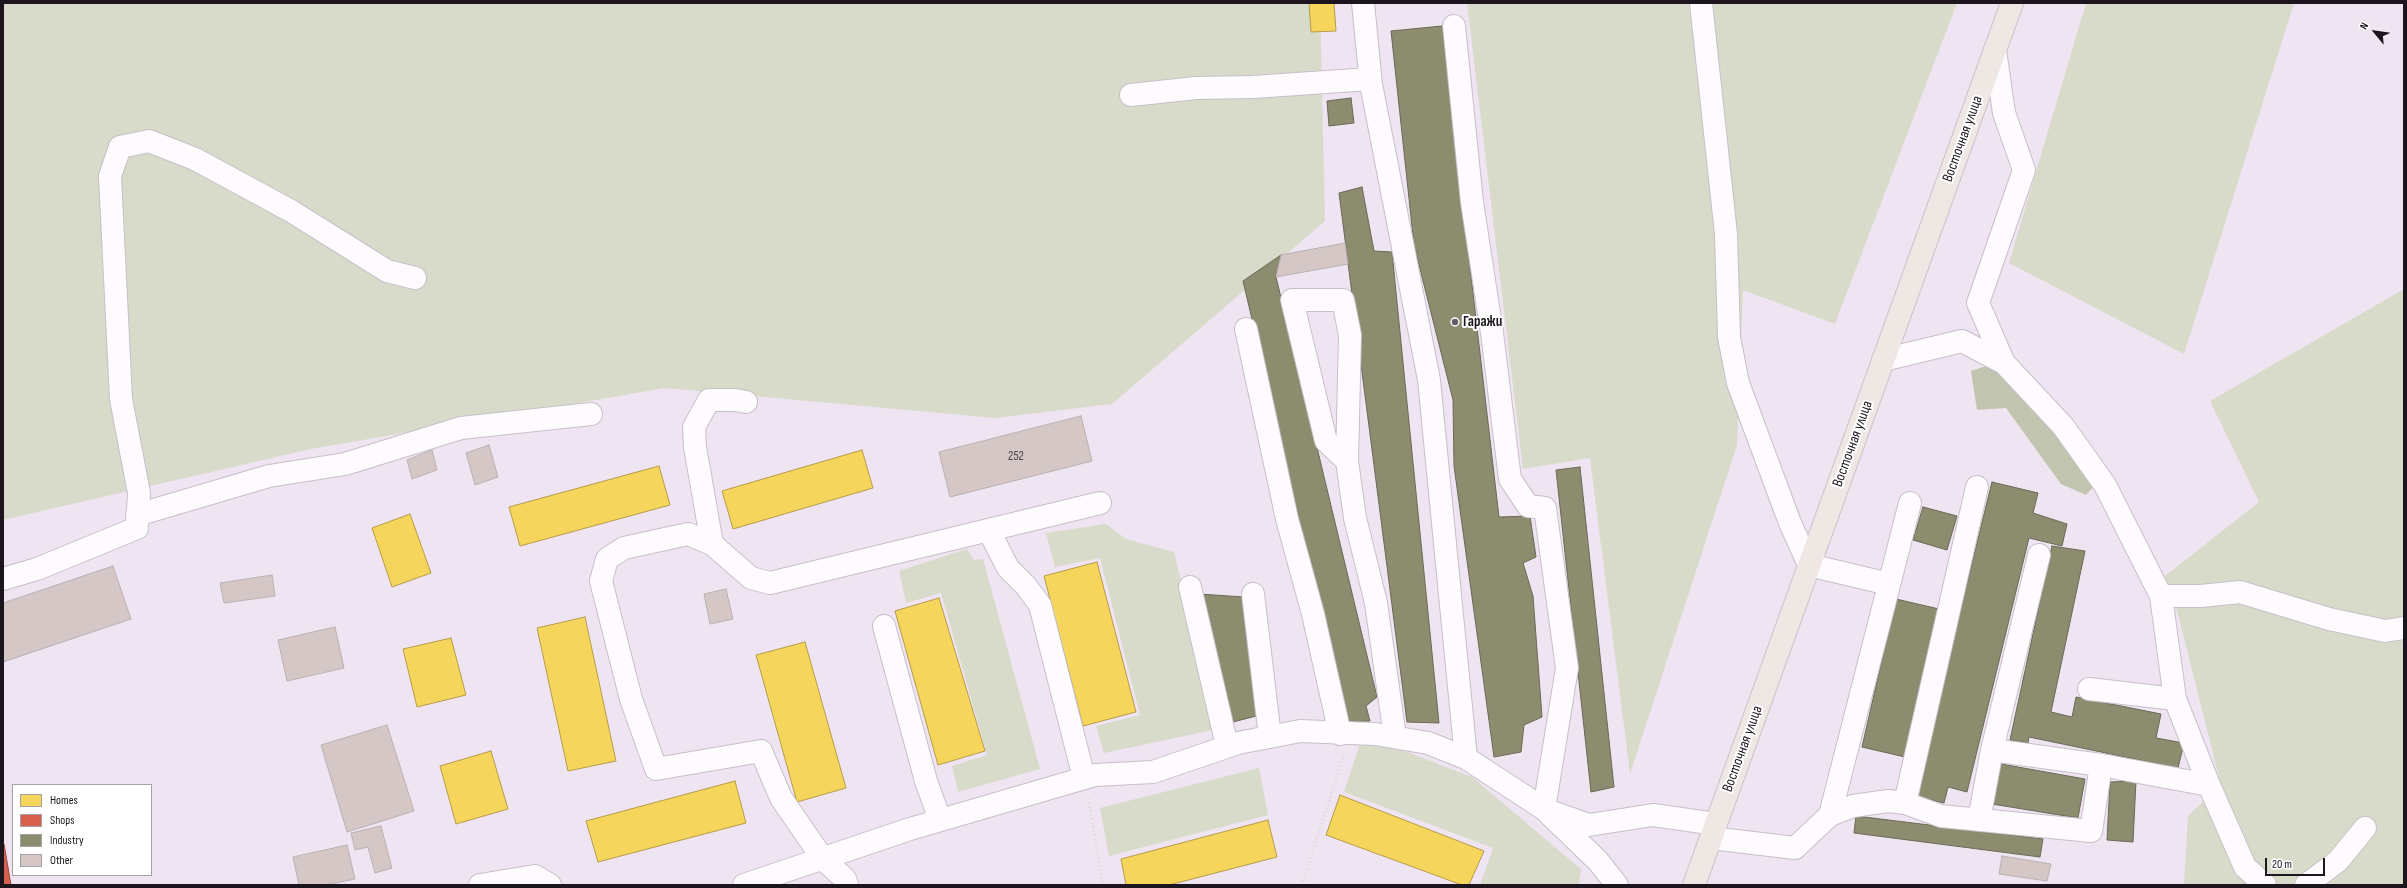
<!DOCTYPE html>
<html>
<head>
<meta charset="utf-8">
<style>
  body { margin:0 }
  #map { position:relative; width:2407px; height:888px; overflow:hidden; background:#efe4f1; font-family:"Sofia Sans Condensed",sans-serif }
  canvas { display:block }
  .frame { position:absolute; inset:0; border:4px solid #1c151d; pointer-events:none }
  .legend { position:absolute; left:12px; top:784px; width:140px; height:92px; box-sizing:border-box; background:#fff; border:1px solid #a4a1a5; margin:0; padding:5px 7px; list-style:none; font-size:12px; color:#1c151d }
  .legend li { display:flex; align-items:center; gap:8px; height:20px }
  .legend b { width:20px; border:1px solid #a4a1a5 }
  .north { position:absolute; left:2355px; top:12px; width:40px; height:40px; -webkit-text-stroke:3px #fff; paint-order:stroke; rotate:299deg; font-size:11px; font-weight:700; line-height:16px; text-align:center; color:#1c151d }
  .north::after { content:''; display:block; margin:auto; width:14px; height:18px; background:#1c151d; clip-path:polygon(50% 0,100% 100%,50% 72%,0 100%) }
  .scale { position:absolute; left:2265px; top:858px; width:60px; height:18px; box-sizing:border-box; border:2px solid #1c151d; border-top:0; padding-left:5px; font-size:12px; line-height:14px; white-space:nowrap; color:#1c151d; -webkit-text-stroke:3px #fff; paint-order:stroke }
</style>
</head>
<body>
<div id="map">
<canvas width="2407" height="888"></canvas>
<div class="frame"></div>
<ul class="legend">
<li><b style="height:11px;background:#f6d55c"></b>Homes</li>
<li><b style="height:11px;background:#d6604d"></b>Shops</li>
<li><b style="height:11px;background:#8c8c6e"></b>Industry</li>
<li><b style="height:11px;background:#d4c7c6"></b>Other</li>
</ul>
<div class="north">N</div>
<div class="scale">20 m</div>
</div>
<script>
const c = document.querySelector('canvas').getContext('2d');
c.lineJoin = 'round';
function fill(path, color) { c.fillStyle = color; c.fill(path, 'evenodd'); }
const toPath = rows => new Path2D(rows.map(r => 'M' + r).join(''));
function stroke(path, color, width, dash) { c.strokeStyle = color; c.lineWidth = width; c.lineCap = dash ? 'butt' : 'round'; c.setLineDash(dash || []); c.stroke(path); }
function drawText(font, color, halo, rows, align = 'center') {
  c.font = font + ' "Sofia Sans Condensed",sans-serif'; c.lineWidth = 4; c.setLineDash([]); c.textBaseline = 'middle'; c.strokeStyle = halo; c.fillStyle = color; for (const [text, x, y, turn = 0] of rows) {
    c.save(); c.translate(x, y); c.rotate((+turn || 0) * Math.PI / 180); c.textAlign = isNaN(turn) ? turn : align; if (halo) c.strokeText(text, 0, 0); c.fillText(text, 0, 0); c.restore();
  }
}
fill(toPath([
  [3,3,1320,3,1325,221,1112,404,995,418,665,388,311,449,3,520],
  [1467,3,1957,3,1835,324,1743,290,1737,445,1630,774,1590,458,1523,469],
  [2086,3,2294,3,2184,354,2009,263],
  [2404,289,2404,885,2184,885,2188,816,2221,785,2176,607,2165,576,2259,502,2210,401],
  [1106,524,1126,539,1174,552,1218,729,1104,753,1096,726,1140,715,1100,558,1055,567,1046,533],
  [967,549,974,560,983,559,1040,769,958,792,952,766,987,755,941,593,906,603,899,571],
  [1360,744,1402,750,1472,777,1581,869,1579,885,1480,885,1493,848,1344,792],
  [1259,768,1268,815,1109,856,1100,808]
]), '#d8dbca');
fill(toPath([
  [1989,365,2021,390,2096,484,2086,495,2061,484,2006,408,1977,410,1971,371]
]), '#c1c5b0');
const homes = toPath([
  [1309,3,1334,3,1336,31,1311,32,1309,3],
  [862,450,873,488,733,529,722,491,862,450],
  [659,466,670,505,520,546,509,507,659,466],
  [410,514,431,573,392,587,372,528,410,514],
  [1097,562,1136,712,1083,726,1044,576,1097,562],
  [939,598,985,751,938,765,895,611,939,598],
  [585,617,616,761,568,771,537,628,585,617],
  [451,638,466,695,417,707,403,649,451,638],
  [805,642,846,788,797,802,756,655,805,642],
  [491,751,508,809,456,824,440,766,491,751],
  [735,781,746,823,598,862,586,821,735,781],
  [1340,795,1484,851,1469,885,1462,885,1326,835,1340,795],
  [1268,820,1277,857,1169,885,1126,885,1121,859,1268,820]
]);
fill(homes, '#f6d55c');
stroke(homes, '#b59b49', 1);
const shops = toPath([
  [3,844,4,844,11,885,3,885,3,844]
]);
fill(shops, '#d6604d');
stroke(shops, '#9e4a3f', 1);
const industry = toPath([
  [1442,26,1499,517,1530,516,1536,557,1523,563,1533,596,1542,717,1524,725,1521,752,1494,757,1454,466,1453,400,1414,245,1391,31,1442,26],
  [1351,98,1354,123,1329,126,1327,101,1351,98],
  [1362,187,1374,251,1392,252,1439,723,1407,722,1339,193,1362,187],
  [1281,255,1276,277,1377,697,1366,706,1370,721,1347,722,1243,281,1281,255],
  [1580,467,1614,787,1591,792,1556,470,1580,467],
  [1992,482,2038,493,2033,513,2067,524,2062,546,2029,538,1967,792,1948,787,1944,803,1915,796,1992,482],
  [1923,507,1957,516,1947,550,1913,540,1923,507],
  [2052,546,2085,551,2051,712,2072,717,2076,697,2161,714,2156,738,2184,743,2178,768,2029,737,2028,743,2010,740,2052,546],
  [1199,594,1244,597,1264,714,1229,723,1199,594],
  [1896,599,1939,609,1905,757,1862,747,1896,599],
  [2001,764,2085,779,2078,818,1992,804,2001,764],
  [2136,781,2133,842,2107,840,2110,782,2136,781],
  [1856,816,2043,839,2040,857,1854,833,1856,816]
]);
fill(industry, '#8c8c6e');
stroke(industry, '#6a6856', 1);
const building = toPath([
  [1345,243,1348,264,1276,277,1281,255,1345,243],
  [1081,416,1092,461,950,497,939,452,1081,416],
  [489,445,498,477,475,485,466,453,489,445],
  [432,450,437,470,412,479,407,460,432,450],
  [113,566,131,619,3,662,3,603,113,566],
  [272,575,275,596,224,603,220,583,272,575],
  [726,589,733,619,710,624,704,594,726,589],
  [335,627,344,668,287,681,278,640,335,627],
  [387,725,414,811,347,832,321,745,387,725],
  [381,826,392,868,375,873,368,847,355,850,351,833,381,826],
  [347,845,355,879,326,885,299,885,293,857,347,845],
  [2002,856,2051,864,2047,881,1999,874,2002,856]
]);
fill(building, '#d4c7c6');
stroke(building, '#b9b0b2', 1);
const minor = toPath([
  [1363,3,1371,84,1429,380,1466,758],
  [1701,3,1726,234,1729,337,1738,383,1790,523,1809,565,1889,584],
  [1454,26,1472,202,1492,333,1510,479,1528,506,1545,508,1567,668,1544,809,1589,825,1653,815,1716,824],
  [1995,50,2004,113,2024,170,1978,303,2004,363],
  [1131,95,1196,88,1253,87,1370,79],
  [1246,329,1287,519,1313,614,1340,734],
  [1883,360,1962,341,2004,363,2063,426,2105,485,2161,596,2175,699],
  [1347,461,1326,441,1292,300,1343,300,1350,335,1347,461,1355,518,1376,603,1395,737],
  [137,515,269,476,345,464,461,428,591,414],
  [989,531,1008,568,1026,586,1040,605,1084,778],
  [712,544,695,447,694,427,709,400,735,400,746,402],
  [3,579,37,569,137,528,139,493,121,399,110,176,120,147,149,141,195,159,291,211,387,271,415,278],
  [1190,587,1227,746],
  [1253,594,1270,737],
  [2161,596,2201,596,2240,592,2329,619,2385,631,2404,628],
  [884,626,926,781,940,820],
  [2089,689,2175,699,2209,785,2101,765],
  [2209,785,2245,867,2265,885],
  [1905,803,1941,816,2091,831,2101,765,1992,750,2039,555],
  [1830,815,1853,806,1888,801,1905,803,1977,487],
  [1979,820,1992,750],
  [1711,838,1795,848,1830,815,1910,503],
  [480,885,535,876,550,885],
  [744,885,910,829,1095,775,1153,772,1238,743,1300,731,1375,734,1428,743,1466,758,1544,809,1598,861,1617,885],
  [847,885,845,879,823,859,781,798,761,751,656,769,631,699,601,581,607,559,624,548,688,534,712,544,751,578,770,583,1100,503],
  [2306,885,2338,861,2365,828]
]);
const major = toPath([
  [1694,885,2012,3]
]);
stroke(minor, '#c8bfc9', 24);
stroke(major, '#c8c2c9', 24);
stroke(toPath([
  [1088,799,1103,885],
  [1302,885,1344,754]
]), '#dad6db', 2.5, [1, 3]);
stroke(minor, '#fdfbfd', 22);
stroke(major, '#eee7e3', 22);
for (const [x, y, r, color] of [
  [1455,322,4,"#665d67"]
]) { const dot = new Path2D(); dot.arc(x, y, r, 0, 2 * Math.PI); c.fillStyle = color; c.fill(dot); stroke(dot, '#fff', 1.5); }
drawText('13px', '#4a4247', null, [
  ["252",1016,457]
]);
drawText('15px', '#1c151d', '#fff', [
  ["Восточная улица",1963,139,-70],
  ["Восточная улица",1853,444,-70],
  ["Восточная улица",1743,749,-70]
]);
drawText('bold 15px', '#1c151d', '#fff', [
  ["Гаражи",1463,322]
], 'left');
</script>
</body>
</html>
